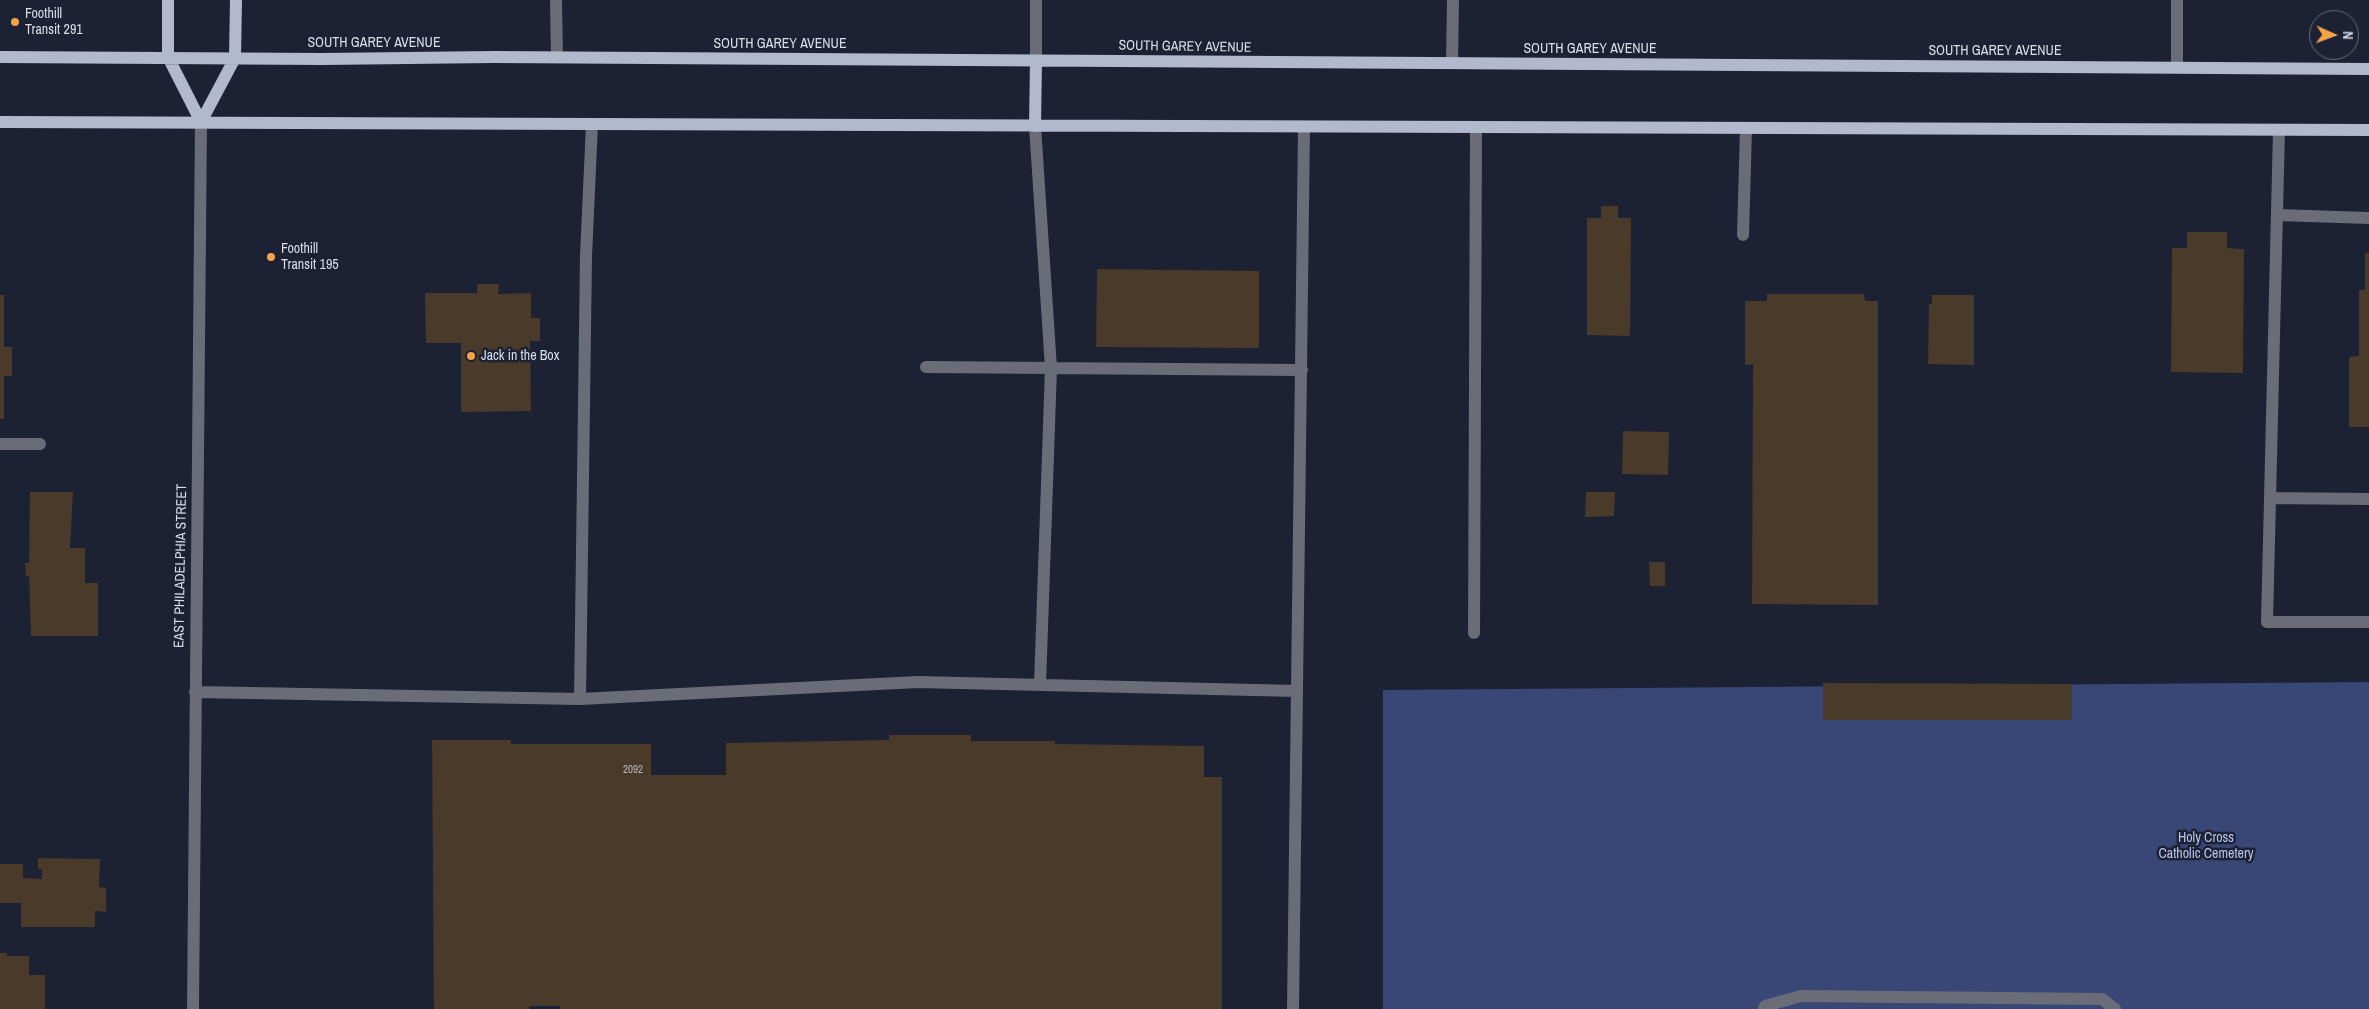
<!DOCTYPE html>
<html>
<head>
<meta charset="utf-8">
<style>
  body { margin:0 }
  #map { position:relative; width:2369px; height:1009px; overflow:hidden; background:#1c2133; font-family:"Archivo Narrow",sans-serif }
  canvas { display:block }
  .north { position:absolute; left:2309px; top:10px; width:50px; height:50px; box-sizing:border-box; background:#1c2133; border:1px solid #686c7c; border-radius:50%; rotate:92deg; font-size:14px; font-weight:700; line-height:20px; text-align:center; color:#d9dde9 }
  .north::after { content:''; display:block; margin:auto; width:18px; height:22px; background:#f6a246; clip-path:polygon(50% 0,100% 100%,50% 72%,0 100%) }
</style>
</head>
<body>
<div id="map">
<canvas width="2369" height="1009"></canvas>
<div class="north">N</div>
</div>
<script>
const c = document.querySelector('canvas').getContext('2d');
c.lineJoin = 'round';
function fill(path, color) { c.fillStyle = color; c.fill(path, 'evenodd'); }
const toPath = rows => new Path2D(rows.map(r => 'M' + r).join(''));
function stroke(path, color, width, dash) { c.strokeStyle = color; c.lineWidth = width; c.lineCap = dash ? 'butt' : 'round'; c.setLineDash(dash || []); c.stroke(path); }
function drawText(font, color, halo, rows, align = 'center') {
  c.font = font + ' "Archivo Narrow",sans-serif'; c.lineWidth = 5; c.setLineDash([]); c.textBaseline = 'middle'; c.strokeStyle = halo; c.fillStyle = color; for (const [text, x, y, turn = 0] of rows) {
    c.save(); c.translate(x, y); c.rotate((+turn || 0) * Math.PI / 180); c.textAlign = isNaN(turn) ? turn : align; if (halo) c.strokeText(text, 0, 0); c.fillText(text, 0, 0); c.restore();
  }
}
fill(toPath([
  [2369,682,2369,1009,1383,1009,1383,690]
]), '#394776');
fill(toPath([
  [1601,206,1618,206,1618,218,1631,218,1630,336,1587,335,1587,218,1601,218],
  [2187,232,2227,232,2227,248,2244,249,2243,373,2171,372,2172,248,2187,248],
  [2365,253,2369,253,2369,427,2349,427,2349,357,2359,356,2359,290,2365,290],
  [1097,269,1259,271,1259,348,1096,347],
  [477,284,499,284,498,294,531,293,531,318,540,318,540,341,530,341,531,411,461,412,461,343,426,343,425,293,477,293],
  [1767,294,1864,294,1865,301,1878,301,1878,605,1752,604,1753,364,1745,365,1745,301,1767,301],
  [0,295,4,295,4,347,12,347,12,376,4,376,4,419,0,419],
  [1932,295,1974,295,1974,365,1928,364,1929,304,1932,304],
  [1623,431,1669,432,1668,475,1622,474],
  [30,492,73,492,70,548,85,548,85,583,98,583,98,636,31,636,29,576,26,576,25,563,29,563],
  [1586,492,1615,492,1614,516,1585,517],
  [1649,562,1665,562,1665,586,1650,586],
  [1823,683,2072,684,2072,720,1823,720],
  [889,735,971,735,971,741,1055,741,1055,744,1204,746,1204,777,1222,777,1222,1009,560,1009,560,1006,529,1006,529,1009,434,1009,432,740,511,740,511,744,651,744,651,775,726,775,726,743,889,740],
  [38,858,100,859,99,887,106,888,106,912,95,911,95,927,21,927,21,903,0,903,0,864,23,864,23,878,42,879,42,869,38,869],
  [0,953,7,953,7,956,29,956,29,975,45,975,45,1009,0,1009]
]), '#4a3a2a');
stroke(toPath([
  [556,0,557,57],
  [1036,61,1036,0],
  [1452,63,1453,0],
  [2177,67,2177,0],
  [1035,126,1051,368,1040,685],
  [2279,130,2267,622,2369,622],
  [2277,215,2369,218],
  [1743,235,1746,129],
  [926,367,1302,370],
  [0,444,40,444],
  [2270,498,2369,499],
  [1474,633,1476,128],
  [195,692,580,699,918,682,1297,691],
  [580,699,586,256,592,124],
  [193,1009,201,122],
  [1293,1009,1304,127],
  [1764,1009,1765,1006,1801,996,2102,999,2115,1009]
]), '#6a6d77', 12);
stroke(toPath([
  [168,0,168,57,201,122],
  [0,57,322,59,494,57,2369,69],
  [0,122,2369,130],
  [201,122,235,58,236,0],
  [1035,126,1036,61]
]), '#b2b9cd', 12);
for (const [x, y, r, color] of [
  [15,22,5,"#f6a246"],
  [271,257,5,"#f6a246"],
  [471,356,5,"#f6a246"]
]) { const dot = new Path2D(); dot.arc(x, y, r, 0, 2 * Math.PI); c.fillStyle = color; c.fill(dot); stroke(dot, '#1c2133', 2); }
drawText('11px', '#b5b4b9', null, [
  ["2092",633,770]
]);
drawText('14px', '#d9dde9', '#1c2133', [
  ["Foothill",25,14],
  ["Transit 291",25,30],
  ["Foothill",281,249],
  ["Transit 195",281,265],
  ["Jack in the Box",481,356]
], 'left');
drawText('14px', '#d9dde9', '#1c2133', [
  ["SOUTH GAREY AVENUE",374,43],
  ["SOUTH GAREY AVENUE",780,44],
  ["SOUTH GAREY AVENUE",1185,47,1],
  ["SOUTH GAREY AVENUE",1590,49],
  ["SOUTH GAREY AVENUE",1995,51],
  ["EAST PHILADELPHIA STREET",181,566,-89]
]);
drawText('14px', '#b6c4ef', '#1c2133', [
  ["Holy Cross",2206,838],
  ["Catholic Cemetery",2206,854]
]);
</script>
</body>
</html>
